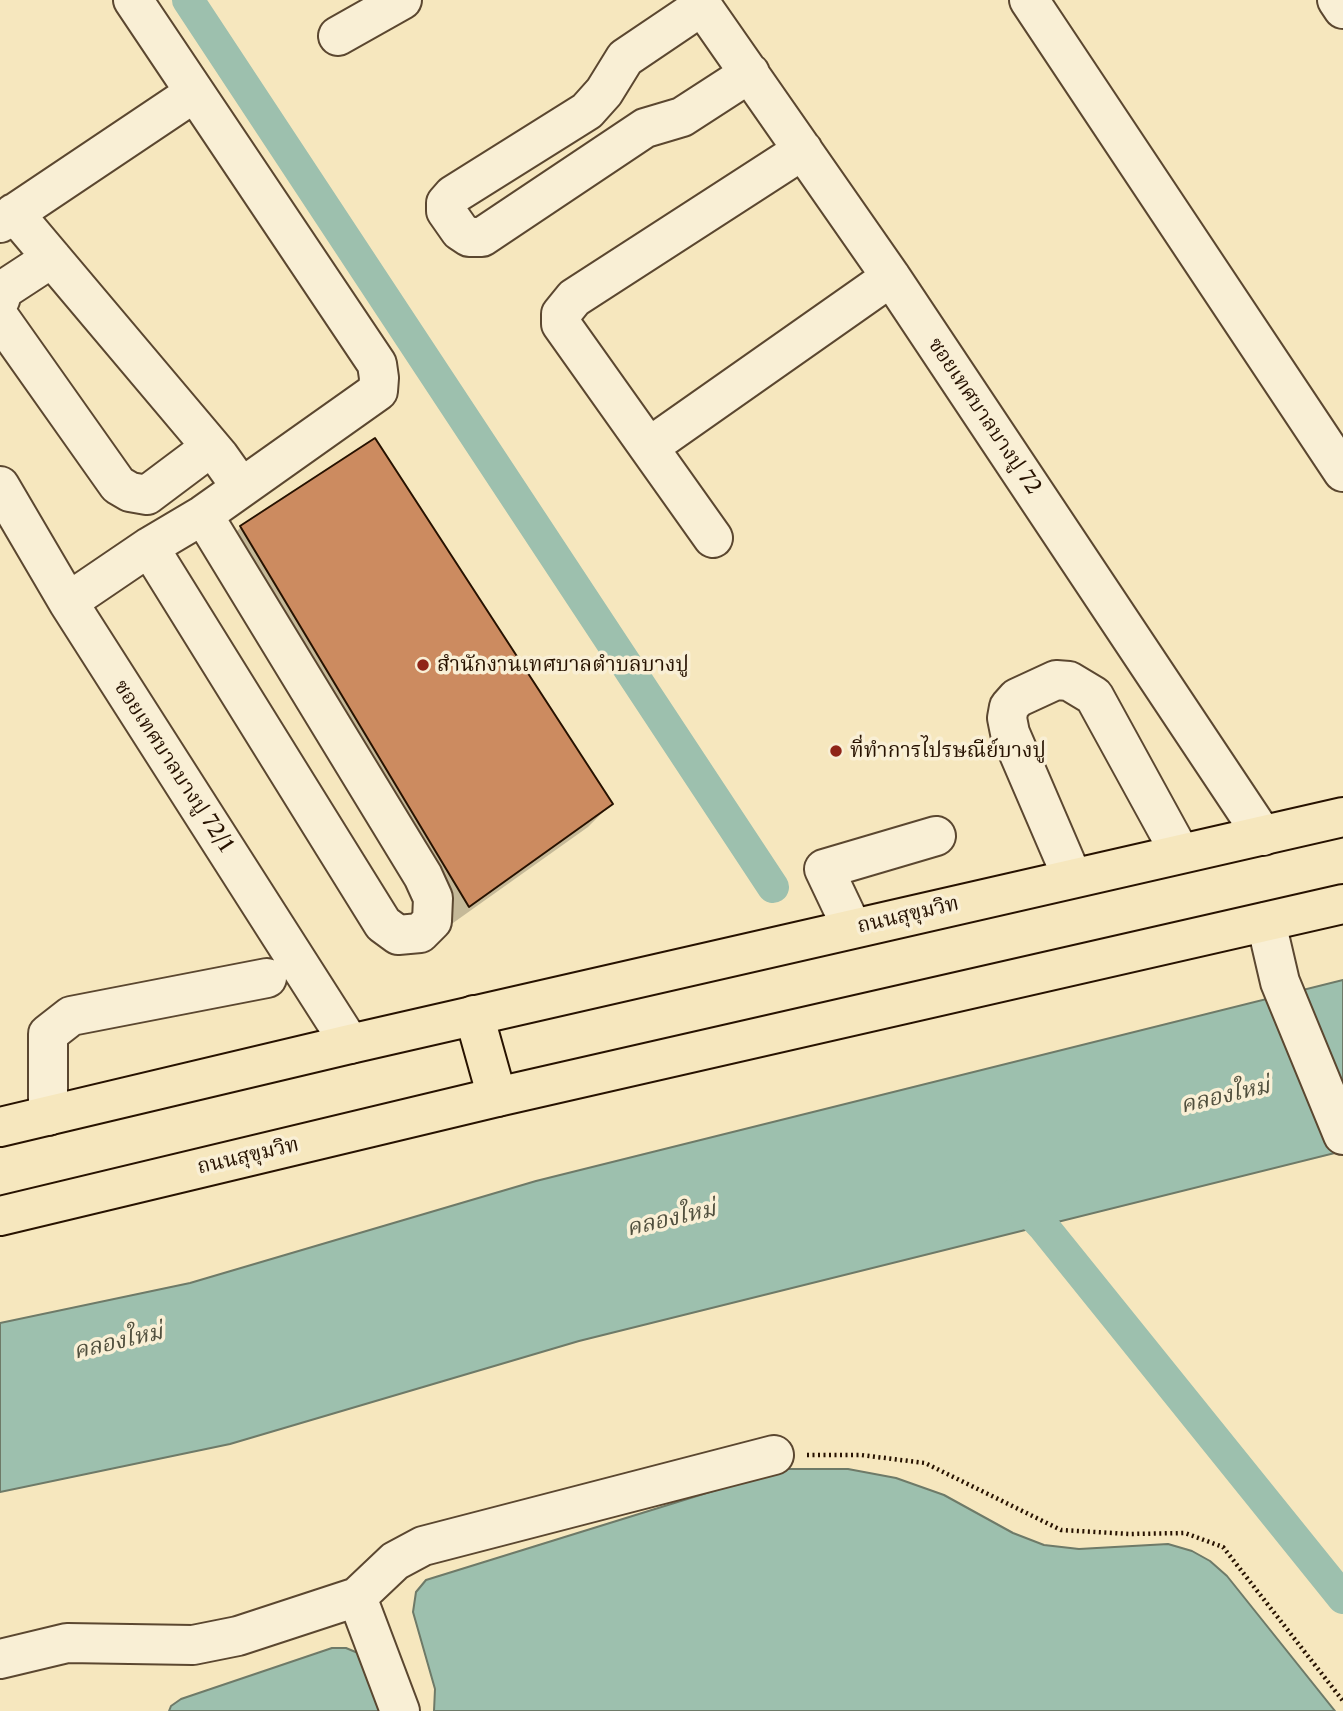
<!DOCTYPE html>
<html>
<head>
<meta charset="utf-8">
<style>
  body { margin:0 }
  canvas { display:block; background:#f6e7be }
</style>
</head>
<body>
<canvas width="1343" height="1711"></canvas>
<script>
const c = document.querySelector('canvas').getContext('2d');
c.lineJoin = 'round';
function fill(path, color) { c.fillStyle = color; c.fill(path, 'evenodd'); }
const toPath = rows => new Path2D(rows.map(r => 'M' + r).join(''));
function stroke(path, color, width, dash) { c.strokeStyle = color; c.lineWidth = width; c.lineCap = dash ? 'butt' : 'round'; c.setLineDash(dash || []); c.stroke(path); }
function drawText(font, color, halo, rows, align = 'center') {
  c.font = font + ' "Libre Caslon Text","Noto Serif Thai",serif'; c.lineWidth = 7; c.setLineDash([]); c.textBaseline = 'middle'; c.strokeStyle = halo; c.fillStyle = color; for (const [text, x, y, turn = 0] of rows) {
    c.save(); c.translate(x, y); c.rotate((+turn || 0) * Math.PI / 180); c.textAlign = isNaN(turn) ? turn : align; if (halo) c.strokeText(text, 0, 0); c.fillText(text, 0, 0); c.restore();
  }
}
const water = toPath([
  [1343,980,1343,1151,579,1341,230,1444,0,1492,0,1323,190,1283,536,1181,1343,980],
  [784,1469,848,1469,896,1478,944,1495,1013,1533,1044,1545,1079,1549,1168,1544,1192,1551,1210,1561,1227,1576,1335,1711,434,1711,435,1689,413,1612,416,1592,426,1580,784,1469],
  [332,1648,346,1648,358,1653,380,1711,169,1711,171,1706,181,1699,332,1648]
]);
fill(water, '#9dc0ae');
stroke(water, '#6e7a68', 2);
fill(toPath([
  [241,527,611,804,588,827,446,928,218,550]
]), '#0003');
stroke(toPath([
  [188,0,773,887],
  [1014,1195,1043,1226,1343,1598]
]), '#9dc0ae', 32);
const building = toPath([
  [375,438,613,804,469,907,240,526,375,438]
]);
fill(building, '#cc8b60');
stroke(building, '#271200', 2);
const minor = toPath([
  [698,0,891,277,1263,836],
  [1029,0,1343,472],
  [1337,0,1343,9],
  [702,6,625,58,604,92,587,111,453,195,446,203,446,211,460,231,469,237,482,237,645,128,682,117,750,73],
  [338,36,402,0],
  [14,213,219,456,241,487],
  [0,223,194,93],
  [0,300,3,290,52,258],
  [0,318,118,485,130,492,147,495,211,447],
  [649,447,891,277],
  [0,486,68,602,350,1044],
  [713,538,561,324,561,314,574,298,803,150],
  [149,547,383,924,398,935,420,933,432,921,433,898,423,876,203,515],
  [68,602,149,547,203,515,378,391,379,378,377,364,133,0],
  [1072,877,1010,733,1007,718,1009,707,1017,698,1056,680,1069,681,1094,696,1180,853],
  [1266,922,1280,982,1343,1135],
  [852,928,824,869,936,836],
  [48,1116,48,1034,71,1016,267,978],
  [357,1597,400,1711],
  [0,1659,67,1643,193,1645,238,1636,357,1597,395,1561,423,1546,774,1455]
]);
const major = toPath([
  [474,1015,497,1097]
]);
const highway = toPath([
  [0,1127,350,1044,1343,817],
  [0,1216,497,1097,1343,904]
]);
stroke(minor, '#5b4730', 42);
stroke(major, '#271200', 42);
stroke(highway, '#271200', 42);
stroke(toPath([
  [807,1455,861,1455,925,1463,1061,1530,1130,1534,1185,1533,1223,1547,1343,1701]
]), '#271200', 4.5, [2, 3.5]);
stroke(minor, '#f9efd5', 38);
stroke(major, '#f6e7be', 38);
stroke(highway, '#f6e7be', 38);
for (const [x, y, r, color] of [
  [423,665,7,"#8f2418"],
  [836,751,7,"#8f2418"]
]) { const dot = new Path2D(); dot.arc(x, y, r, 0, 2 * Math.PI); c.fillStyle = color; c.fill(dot); stroke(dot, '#f9efd5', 2.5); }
drawText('21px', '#271200', '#f9efd5', [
  ["ซอยเทศบาลบางปู 72",984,416,56],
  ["ซอยเทศบาลบางปู 72/1",173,766,57],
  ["ถนนสุขุมวิท",908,915,-13],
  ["ถนนสุขุมวิท",248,1156,-13]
]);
drawText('21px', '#271200', '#f9efd5', [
  ["สำนักงานเทศบาลตำบลบางปู",437,665],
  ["ที่ทำการไปรษณีย์บางปู",850,751]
], 'left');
drawText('italic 23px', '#504f3d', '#f9efd5', [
  ["คลองใหม่",1225,1096,-13],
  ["คลองใหม่",671,1219,-13],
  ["คลองใหม่",118,1342,-13]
]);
</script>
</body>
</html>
